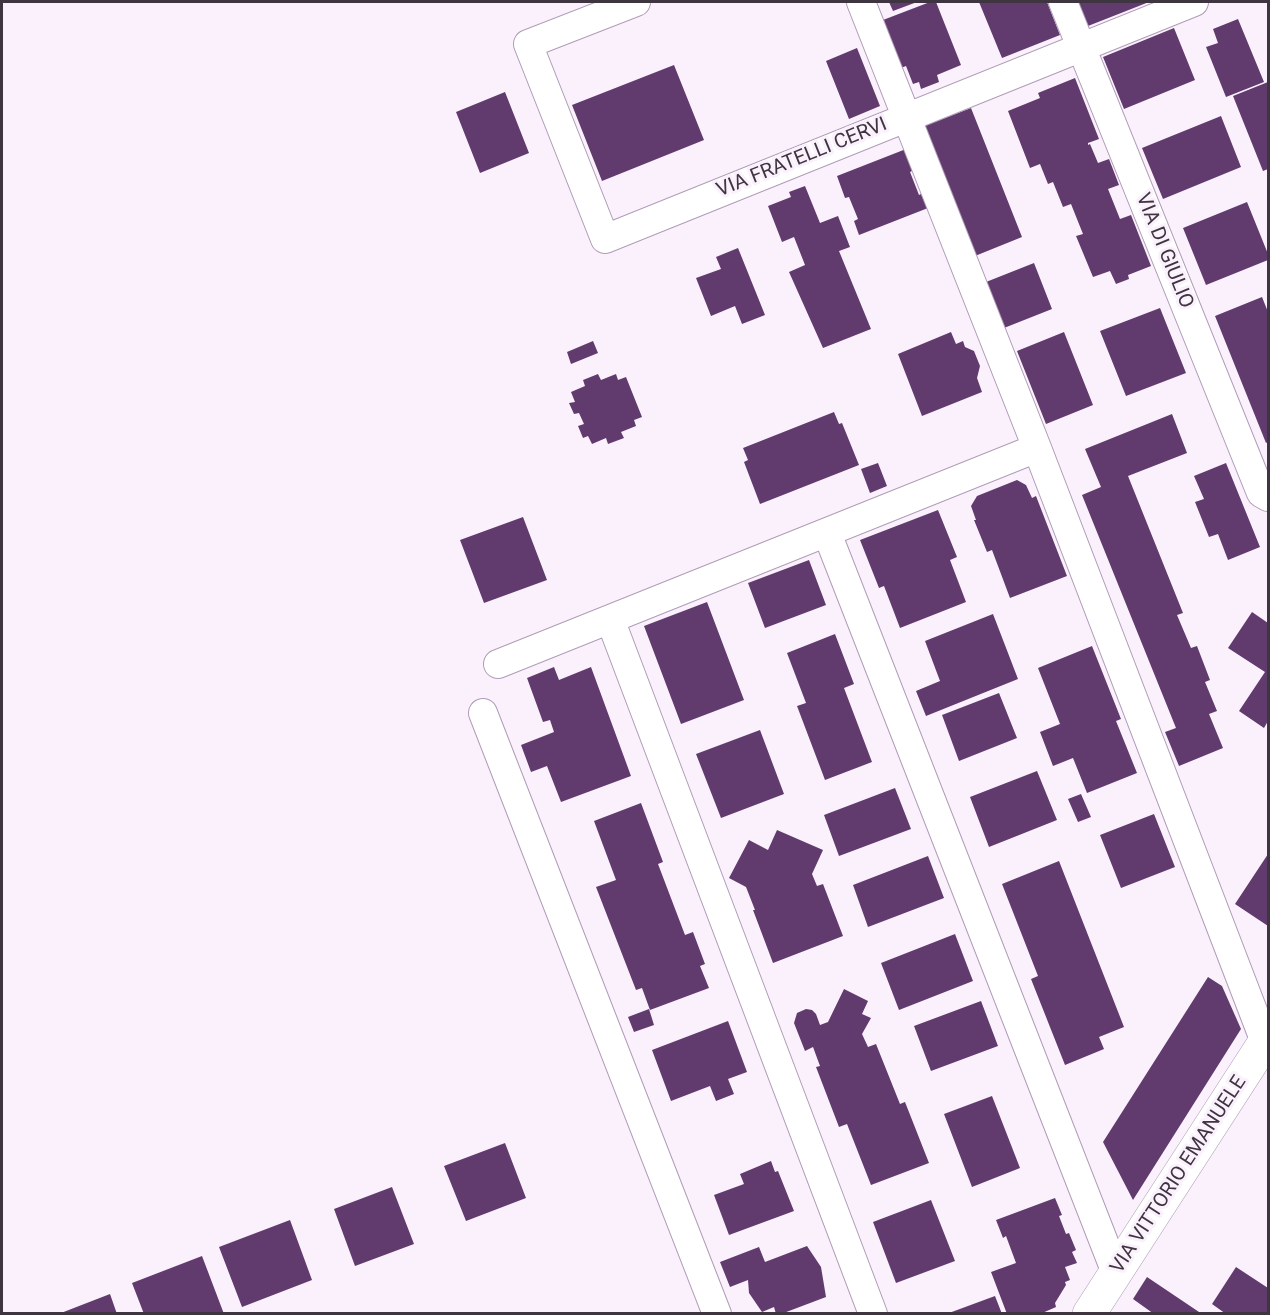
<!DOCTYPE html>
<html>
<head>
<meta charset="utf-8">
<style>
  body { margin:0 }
  #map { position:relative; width:1270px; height:1315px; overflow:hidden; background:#faf1fd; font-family:Roboto,sans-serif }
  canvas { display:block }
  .frame { position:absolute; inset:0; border:3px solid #3e3541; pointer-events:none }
</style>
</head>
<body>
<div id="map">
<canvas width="1270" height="1315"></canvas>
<div class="frame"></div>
</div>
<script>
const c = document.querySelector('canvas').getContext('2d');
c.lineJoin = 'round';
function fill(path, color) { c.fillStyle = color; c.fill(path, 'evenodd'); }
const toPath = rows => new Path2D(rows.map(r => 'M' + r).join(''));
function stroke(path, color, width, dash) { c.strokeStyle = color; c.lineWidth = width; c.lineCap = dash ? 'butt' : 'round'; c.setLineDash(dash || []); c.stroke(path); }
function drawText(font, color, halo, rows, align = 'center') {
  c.font = font + ' Roboto,sans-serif'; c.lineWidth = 6; c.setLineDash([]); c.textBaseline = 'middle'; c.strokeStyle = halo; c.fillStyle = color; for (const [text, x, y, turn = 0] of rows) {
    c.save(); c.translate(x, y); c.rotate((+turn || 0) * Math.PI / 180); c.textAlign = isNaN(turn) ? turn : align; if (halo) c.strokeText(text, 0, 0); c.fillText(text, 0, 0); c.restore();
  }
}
fill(toPath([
  [889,2,917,2,893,11],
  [930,2,936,2,961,65,937,75,939,82,921,89,919,82,913,84,906,66,901,68,883,20],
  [979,2,1047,2,1060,35,1002,58],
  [1078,2,1149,2,1088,26],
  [1238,19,1264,82,1226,97,1206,47,1218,43,1213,29],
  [1174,28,1195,80,1124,109,1103,57],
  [857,48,880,106,849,119,826,61],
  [674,65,704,140,602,181,572,105],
  [1075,78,1099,139,1088,143,1088,145,1090,144,1098,163,1109,159,1119,185,1108,189,1120,219,1131,215,1151,266,1128,275,1129,279,1116,284,1110,271,1093,277,1076,236,1083,234,1071,204,1063,207,1053,182,1048,184,1040,164,1030,168,1008,111,1040,98,1038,93],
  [1268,82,1268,169,1263,171,1233,96],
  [505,92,529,153,480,173,456,112],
  [971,108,1022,237,975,256,924,126],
  [1221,116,1241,167,1163,199,1142,148],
  [906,149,914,170,910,172,919,195,923,193,928,208,859,235,854,221,858,219,849,197,845,198,837,176],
  [805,186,820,223,838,216,850,247,839,251,871,329,823,348,789,272,805,265,794,237,782,242,768,206,791,197,789,192],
  [1247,202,1268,254,1268,260,1206,285,1183,228],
  [738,248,765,315,742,324,735,306,711,316,696,278,721,269,716,257],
  [1034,263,1052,309,1004,328,986,282],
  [1262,297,1268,312,1268,442,1266,443,1215,316],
  [1160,308,1186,373,1126,396,1100,331],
  [951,332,956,344,963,341,965,347,974,351,980,366,977,378,982,392,922,416,898,354],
  [1064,332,1093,405,1046,424,1017,351],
  [593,341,598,353,571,364,567,352],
  [598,374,601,380,616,374,618,380,626,377,642,417,634,420,636,426,621,432,624,438,608,444,606,438,592,444,588,436,583,438,578,426,584,424,579,413,574,414,569,403,575,402,571,392,585,386,583,380],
  [834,412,839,424,842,423,859,465,760,504,744,462,748,460,743,448],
  [1172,414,1187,453,1128,476,1183,613,1177,615,1191,648,1197,646,1210,680,1205,682,1217,711,1209,714,1223,748,1179,766,1165,732,1176,728,1082,495,1101,487,1085,449],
  [878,463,887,486,870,493,861,469],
  [1226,463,1260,547,1228,560,1218,534,1209,537,1195,502,1204,499,1194,476],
  [1017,480,1026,485,1032,498,1036,496,1067,576,1010,598,992,550,987,552,974,520,976,520,971,506,977,496],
  [938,510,957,557,950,560,966,602,900,628,884,586,879,588,860,540],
  [523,517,547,580,484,603,460,540],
  [809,560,826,605,765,628,748,583],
  [707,602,744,700,681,724,644,626],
  [1252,612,1268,623,1268,721,1264,728,1239,711,1265,672,1228,648],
  [993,614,1018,679,926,716,916,691,940,681,925,641],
  [835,634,854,684,844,688,872,762,825,780,797,706,806,703,787,653],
  [1092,646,1121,719,1116,721,1137,773,1087,793,1073,758,1053,766,1040,732,1060,724,1038,668],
  [554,667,559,680,591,667,631,776,561,802,547,766,531,772,521,745,554,732,550,720,543,722,527,678],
  [999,693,1017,738,959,761,942,715],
  [760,730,784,794,721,818,696,754],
  [1037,771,1057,820,989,847,970,797],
  [895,788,911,829,839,856,824,815],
  [1081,794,1091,817,1078,822,1068,799],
  [641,803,663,862,658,864,685,935,693,932,705,964,700,966,709,988,650,1010,642,988,636,990,596,887,616,880,594,821],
  [1154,814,1175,867,1121,888,1100,835],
  [777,830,823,850,812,874,817,886,823,884,843,936,773,963,753,910,755,910,746,887,729,878,749,840,768,850],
  [1268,854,1268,926,1235,904],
  [928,856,944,898,868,927,853,885],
  [1059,861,1124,1027,1099,1037,1104,1049,1065,1065,1031,979,1038,976,1002,884],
  [955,934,973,981,899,1010,881,963],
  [1208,977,1222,986,1241,1029,1133,1200,1103,1142],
  [844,989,868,1001,862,1014,871,1018,862,1034,868,1047,876,1044,900,1104,905,1102,929,1163,871,1185,847,1124,839,1127,816,1067,820,1066,813,1047,805,1051,794,1023,797,1013,806,1009,812,1010,816,1014,820,1025,828,1022],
  [981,1001,998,1046,931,1071,914,1026],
  [649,1009,654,1025,634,1032,628,1017],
  [728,1021,747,1072,728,1079,734,1094,716,1101,710,1086,671,1101,652,1050],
  [992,1096,1020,1168,972,1187,944,1114],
  [505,1143,526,1198,466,1221,444,1166],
  [771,1161,775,1172,778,1171,794,1211,729,1235,714,1195,744,1184,740,1174],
  [392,1187,414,1244,355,1266,334,1209],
  [1055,1198,1062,1215,1059,1216,1066,1234,1069,1233,1076,1250,1072,1252,1077,1263,1065,1267,1070,1280,1065,1282,1066,1285,1055,1303,1056,1307,1040,1314,1007,1314,991,1272,1016,1263,1006,1236,1003,1238,996,1220],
  [931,1200,955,1261,896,1283,873,1222],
  [290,1220,312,1280,242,1307,219,1247],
  [807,1246,821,1267,826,1297,781,1314,776,1314,774,1307,762,1312,749,1293,748,1280,730,1287,720,1262,759,1247,765,1262],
  [202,1256,224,1314,144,1314,132,1283],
  [1236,1267,1268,1288,1268,1314,1226,1314,1212,1304],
  [1147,1277,1202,1314,1154,1314,1133,1299],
  [110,1294,117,1314,61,1314,61,1313],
  [995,1296,1002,1314,949,1314,949,1313]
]), '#613b6d');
const minor = toPath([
  [636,2,528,44,605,239,1194,2],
  [861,2,1037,448,1265,1042],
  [1063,2,1261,493,1268,497],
  [827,533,1116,1273],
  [610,619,873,1314],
  [498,664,1037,448],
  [483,713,717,1314]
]);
const tertiary = toPath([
  [1089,1314,1268,1037]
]);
stroke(minor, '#b09cb7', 30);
stroke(tertiary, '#b09cb7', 34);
stroke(minor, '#fff', 28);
stroke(tertiary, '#fff', 33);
drawText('20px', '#3e3541', '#faf1fd', [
  ["VIA FRATELLI CERVI",802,158,-22],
  ["VIA DI GIULIO",1164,251,68],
  ["VIA VITTORIO EMANUELE",1179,1175,-57]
]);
</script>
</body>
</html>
